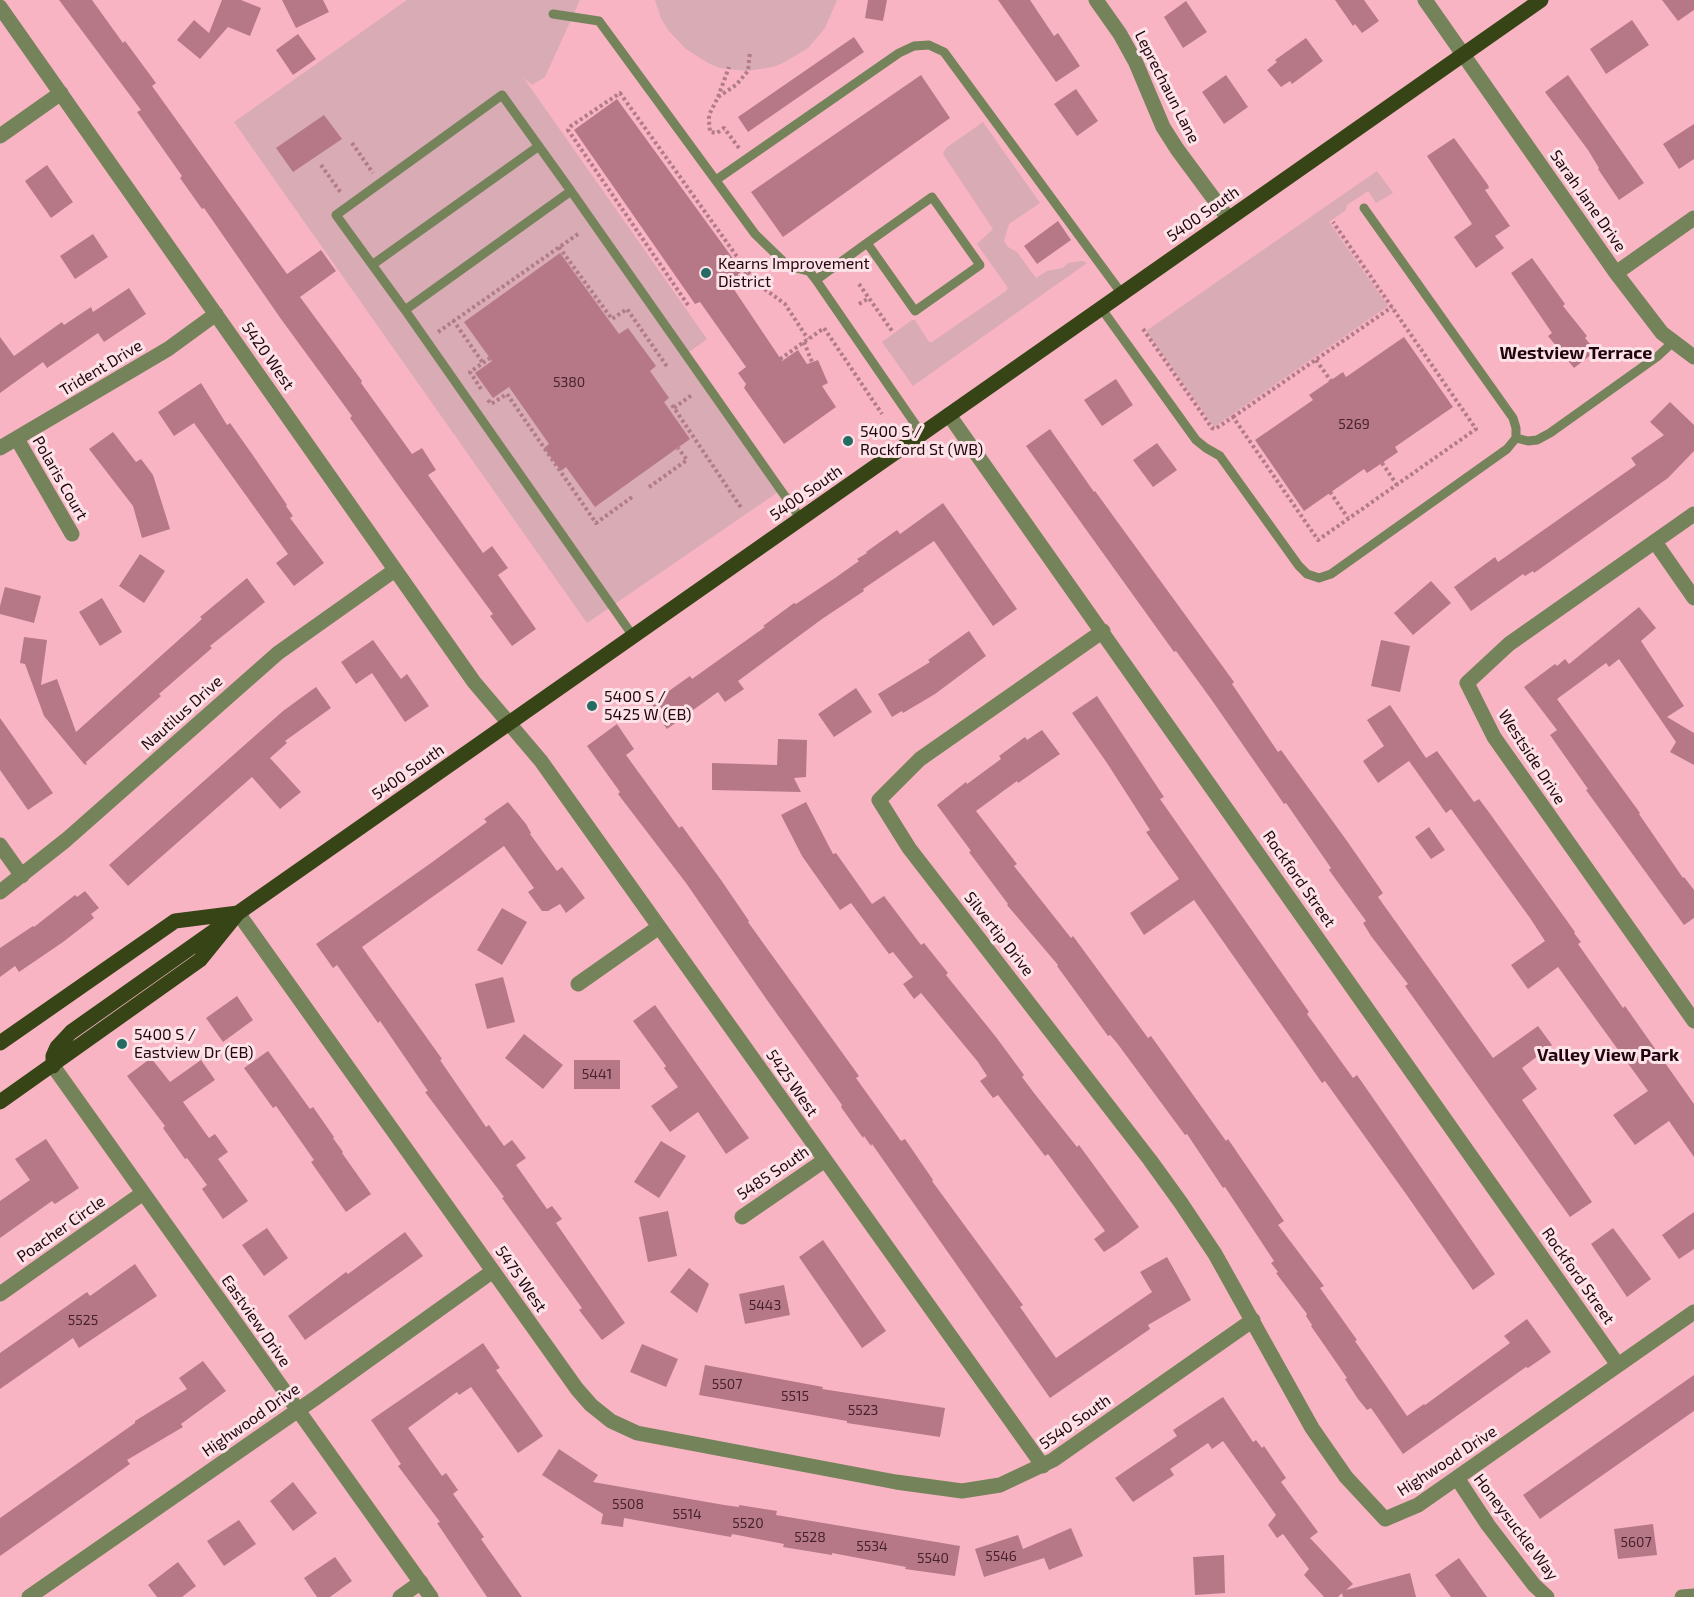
<!DOCTYPE html>
<html>
<head>
<meta charset="utf-8">
<style>
  body { margin:0 }
  canvas { display:block; background:#f8b4c3 }
</style>
</head>
<body>
<canvas width="1694" height="1597"></canvas>
<script>
const c = document.querySelector('canvas').getContext('2d');
c.lineJoin = 'round';
function fill(path, color) { c.fillStyle = color; c.fill(path, 'evenodd'); }
const toPath = rows => new Path2D(rows.map(r => 'M' + r).join(''));
function stroke(path, color, width, dash) { c.strokeStyle = color; c.lineWidth = width; c.lineCap = dash ? 'butt' : 'round'; c.setLineDash(dash || []); c.stroke(path); }
function drawText(font, color, halo, rows, align = 'center') {
  c.font = font + ' "Exo 2",sans-serif'; c.lineWidth = 6; c.setLineDash([]); c.textBaseline = 'middle'; c.strokeStyle = halo; c.fillStyle = color; for (const [text, x, y, turn = 0] of rows) {
    c.save(); c.translate(x, y); c.rotate((+turn || 0) * Math.PI / 180); c.textAlign = isNaN(turn) ? turn : align; if (halo) c.strokeText(text, 0, 0); c.fillText(text, 0, 0); c.restore();
  }
}
fill(toPath([
  [407,0,580,0,545,77,532,85,523,77,707,339,689,352,784,488,587,623,234,122],
  [655,0,837,0,825,28,808,48,785,62,773,67,747,71,720,68,708,63,686,49,668,30,661,18],
  [983,122,1040,203,1009,224,1004,241,1008,247,1017,252,1036,278,1047,271,1063,268,1068,263,1082,261,1087,263,913,386,882,342,912,320,915,320,929,342,932,342,1006,291,1008,288,977,244,993,229,943,154,946,148],
  [1377,171,1393,193,1376,203,1368,191,1347,205,1346,210,1329,222,1388,306,1214,427,1146,331]
]), '#d8abb5');
fill(toPath([
  [59,0,92,0,123,43,125,41,156,83,152,86,287,274,321,250,336,271,300,297,362,381,361,383,412,454,422,448,436,470,428,475,483,553,492,546,508,568,498,575,536,629,512,646,490,616,493,614,403,492,350,418,352,416,281,319,204,208,202,209,180,178,182,176,137,112,141,110],
  [222,0,241,0,261,8,250,36,228,27,200,59,177,40,194,20,209,33],
  [282,0,323,0,329,12,296,28],
  [868,0,887,0,883,21,865,18],
  [998,0,1030,0,1054,36,1058,33,1080,66,1056,82],
  [1335,0,1364,0,1379,21,1362,33,1355,24,1353,26],
  [1662,0,1694,0,1694,10,1678,21],
  [1186,1,1207,32,1183,48,1164,17],
  [1632,20,1649,45,1606,74,1590,49],
  [298,34,316,59,293,75,276,50],
  [854,37,864,52,748,132,738,117],
  [1306,38,1323,61,1292,84,1290,81,1281,87,1267,70,1277,62,1275,60],
  [921,75,950,118,783,237,751,192],
  [1226,75,1248,107,1224,124,1202,92],
  [1568,75,1644,183,1619,200,1598,169,1599,168,1588,150,1545,92],
  [1076,89,1098,121,1077,136,1054,104],
  [617,99,742,271,729,282,782,361,798,350,807,364,818,360,828,383,822,386,836,407,784,444,744,388,746,384,738,373,746,367,700,302,695,304,574,130],
  [324,115,342,139,293,172,276,148],
  [1694,124,1694,159,1679,169,1663,144],
  [1454,138,1488,185,1489,188,1485,190,1510,226,1495,236,1504,248,1476,268,1454,237,1472,224,1427,156],
  [47,165,73,202,51,218,25,181],
  [1058,221,1071,240,1037,264,1024,246],
  [93,234,108,257,75,279,60,256],
  [560,253,619,334,628,328,656,366,650,371,669,398,664,402,690,439,595,507,566,467,561,471,544,448,549,444,509,387,493,398,475,373,492,361,464,322],
  [1532,258,1565,304,1563,306,1587,336,1585,338,1596,351,1574,368,1548,336,1552,333,1511,273],
  [129,288,146,314,104,342,98,333,47,368,43,362,0,393,0,337,14,356,62,322,64,325,91,307,93,312],
  [1404,337,1453,407,1395,447,1398,452,1382,463,1367,473,1364,469,1304,511,1255,440,1313,400,1309,395,1343,372,1346,377],
  [1116,379,1133,405,1102,426,1084,400],
  [201,383,227,425,230,423,252,454,287,505,286,506,293,516,290,518,324,563,294,586,276,563,288,554,194,423,174,436,158,412],
  [1670,402,1694,425,1694,451,1668,478,1534,573,1533,571,1525,576,1523,574,1471,611,1454,587,1495,557,1498,562,1636,465,1631,458,1664,435,1650,422],
  [1050,429,1094,492,1095,491,1234,682,1232,684,1278,752,1281,750,1347,841,1383,893,1378,897,1493,1058,1538,1026,1552,1045,1522,1068,1537,1089,1522,1100,1592,1202,1570,1217,1405,986,1408,984,1371,936,1363,923,1366,921,1329,870,1331,868,1286,803,1284,804,1211,699,1176,651,1174,652,1026,446],
  [113,432,136,462,141,459,153,475,170,529,142,538,133,506,89,449],
  [1157,443,1177,470,1153,487,1133,460],
  [943,503,1017,609,993,626,934,541,863,589,864,591,822,619,738,681,744,689,725,702,718,692,667,729,651,707,660,700,659,698,690,676,692,679,765,627,763,626,794,603,796,604,835,578,859,561,857,559,867,553,866,552,897,530,900,534],
  [140,554,165,571,144,603,119,586],
  [247,578,265,602,210,646,212,648,159,694,161,696,86,762,87,765,84,764,44,716,25,664,20,663,24,637,47,640,41,685,57,679,76,732,202,619,200,617],
  [1431,581,1451,603,1413,635,1394,613],
  [5,587,41,596,34,623,0,614,0,606],
  [102,598,122,632,100,646,79,612],
  [1639,607,1656,628,1641,641,1684,706,1667,717,1694,733,1694,765,1670,752,1676,742,1619,659,1609,667,1606,663,1557,699,1640,813,1639,814,1683,878,1684,877,1694,890,1694,918,1684,925,1586,790,1588,789,1550,735,1557,730,1524,687,1555,664,1557,666,1565,659,1569,664],
  [969,631,986,656,935,694,903,713,902,711,892,717,878,694,930,662,928,660],
  [373,640,401,679,407,674,429,706,405,722,372,673,356,684,341,662],
  [1381,640,1410,646,1400,692,1371,686],
  [316,687,331,708,285,741,287,743,270,758,301,792,280,809,252,777,128,886,109,865,283,711],
  [856,688,872,712,834,737,818,714],
  [1097,696,1164,797,1160,799,1309,1012,1307,1014,1353,1078,1357,1075,1495,1274,1473,1290,1406,1194,1325,1081,1322,1083,1293,1041,1194,900,1144,935,1130,913,1179,879,1146,832,1150,830,1107,763,1072,713],
  [1390,705,1426,758,1437,751,1474,802,1479,799,1488,811,1575,932,1574,933,1581,942,1578,944,1623,1008,1625,1006,1694,1104,1694,1157,1669,1121,1635,1145,1613,1115,1648,1091,1558,967,1528,989,1511,965,1545,941,1530,918,1451,809,1446,813,1409,761,1378,783,1363,761,1384,746,1367,720],
  [0,718,53,793,28,810,0,770],
  [617,724,634,749,626,755,679,828,682,826,721,880,749,921,748,922,859,1076,856,1078,901,1141,905,1139,933,1180,932,1181,1023,1305,1020,1307,1056,1358,1152,1292,1140,1272,1167,1257,1191,1300,1148,1325,1150,1329,1050,1398,872,1144,871,1146,864,1136,863,1138,841,1107,842,1105,767,1000,686,883,618,794,620,792,587,746],
  [1042,730,1060,754,1018,783,1017,781,976,811,1017,864,1014,866,1071,938,1073,936,1148,1038,1151,1036,1226,1141,1228,1139,1284,1221,1278,1225,1324,1286,1320,1288,1357,1340,1355,1341,1407,1416,1424,1404,1425,1405,1510,1343,1504,1336,1527,1319,1551,1352,1528,1368,1526,1367,1403,1454,1371,1408,1367,1410,1358,1399,1345,1379,1347,1378,1311,1326,1312,1325,1306,1316,1307,1314,1276,1273,1278,1272,1271,1263,1274,1261,1225,1187,1223,1188,1187,1134,1185,1135,1117,1043,1110,1035,1108,1036,1057,966,1058,965,1007,905,1008,904,969,852,971,851,937,805,966,782,967,784,1001,759,999,756,1025,737,1027,740],
  [778,739,807,740,806,777,794,778,801,792,712,790,712,763,777,765],
  [508,802,526,824,531,833,530,834,557,871,562,867,585,898,566,913,560,904,548,911,542,911,528,892,534,888,504,846,362,947,442,1059,440,1060,486,1127,489,1125,504,1146,512,1140,526,1158,516,1165,547,1209,552,1206,562,1219,556,1223,625,1323,602,1340,579,1310,582,1308,502,1198,504,1197,425,1092,428,1091,380,1021,378,1023,337,965,333,968,316,944,431,863,487,822,484,819],
  [806,802,833,854,836,853,872,904,884,896,921,945,924,943,948,973,946,975,996,1037,1024,1075,1022,1077,1034,1093,1077,1147,1079,1145,1139,1227,1118,1243,1104,1252,1094,1239,1105,1231,1048,1154,1045,1156,998,1095,993,1098,980,1081,987,1076,978,1062,921,993,914,999,903,984,913,977,893,952,889,954,851,903,840,910,802,856,781,815],
  [1429,827,1445,850,1431,859,1415,837],
  [85,891,99,908,91,914,94,918,63,942,19,972,15,966,0,977,0,948,33,926,34,927,75,895,77,897],
  [502,908,527,922,502,965,477,950],
  [503,977,515,1022,487,1029,475,984],
  [237,996,253,1020,223,1042,206,1018],
  [655,1005,749,1138,726,1154,698,1112,670,1132,651,1106,678,1087,664,1068,666,1066,633,1021],
  [524,1034,563,1065,543,1089,505,1058],
  [268,1051,310,1109,313,1107,334,1137,333,1138,343,1152,342,1153,371,1194,346,1212,311,1162,314,1160,276,1106,273,1108,244,1068],
  [151,1058,170,1082,201,1060,215,1080,183,1102,209,1138,215,1134,228,1152,218,1159,248,1201,223,1219,202,1189,207,1185,187,1158,185,1159,163,1128,165,1126,127,1076],
  [574,1060,620,1060,620,1089,574,1089],
  [46,1139,79,1188,55,1204,52,1201,0,1238,0,1201,30,1180,15,1159],
  [661,1141,686,1156,659,1198,634,1182],
  [668,1211,677,1256,648,1262,639,1217],
  [1694,1212,1694,1249,1679,1259,1662,1235],
  [267,1228,288,1258,264,1276,242,1245],
  [1613,1228,1651,1279,1627,1297,1591,1244],
  [405,1232,423,1256,305,1340,288,1316,346,1272,348,1274],
  [823,1240,886,1331,862,1348,799,1257],
  [135,1264,157,1296,79,1348,73,1338,0,1389,0,1353,87,1292,90,1296],
  [689,1268,709,1284,697,1313,670,1292],
  [784,1285,790,1315,745,1324,739,1294],
  [483,1343,500,1368,496,1370,543,1436,518,1453,471,1387,459,1395,457,1392,408,1428,442,1476,446,1473,458,1490,453,1494,484,1537,481,1539,522,1597,487,1597,437,1523,440,1522,398,1466,401,1464,371,1420],
  [642,1344,678,1359,666,1387,630,1372],
  [203,1361,226,1391,181,1424,183,1427,127,1460,130,1464,0,1556,0,1518,135,1423,135,1421,187,1389,179,1378],
  [705,1365,823,1387,822,1389,945,1408,940,1437,847,1423,847,1421,699,1395],
  [1694,1375,1694,1411,1540,1519,1523,1495],
  [1223,1397,1253,1442,1256,1440,1262,1448,1264,1446,1286,1478,1281,1482,1318,1532,1310,1538,1353,1584,1346,1590,1410,1573,1416,1597,1343,1597,1342,1593,1338,1597,1324,1597,1304,1575,1309,1569,1283,1534,1277,1538,1268,1525,1276,1515,1223,1441,1212,1449,1208,1443,1170,1469,1174,1475,1133,1502,1115,1478,1177,1436,1173,1430],
  [559,1449,598,1475,593,1482,724,1505,739,1507,739,1505,777,1511,776,1515,960,1546,955,1576,905,1569,906,1567,832,1553,832,1555,783,1547,784,1544,732,1534,731,1537,624,1518,623,1527,601,1524,603,1514,542,1475],
  [293,1482,317,1513,293,1531,270,1501],
  [239,1520,256,1544,224,1566,207,1541],
  [1653,1524,1657,1555,1618,1559,1614,1529],
  [1071,1528,1083,1556,1049,1570,1044,1558,984,1577,975,1549,1018,1535,1023,1549],
  [1224,1555,1225,1593,1195,1595,1193,1557],
  [335,1557,352,1581,330,1597,317,1597,304,1578],
  [1459,1558,1487,1597,1451,1597,1435,1575],
  [178,1562,196,1586,182,1597,157,1597,148,1585]
]), '#b67887');
stroke(toPath([
  [718,97,729,67],
  [352,143,373,173],
  [739,148,724,128,717,133,710,132,709,121,709,115,718,97,736,85,748,71,750,52],
  [321,165,341,193],
  [559,247,612,319,627,309,668,368],
  [748,272,759,285,785,304,808,339],
  [736,276,743,285],
  [859,284,892,331],
  [859,304,869,298],
  [688,305,568,130,571,126,620,93,748,272,730,285],
  [453,320,483,363],
  [1143,329,1212,428,1215,429,1233,417,1318,540,1476,429,1333,222],
  [438,332,578,234],
  [804,342,812,362],
  [780,359,824,328,882,414],
  [1316,360,1331,381],
  [481,389,470,372,490,358],
  [488,400,491,404,507,394,596,523,632,497],
  [672,405,742,509],
  [674,408,692,395],
  [1233,417,1392,307],
  [1382,463,1397,485],
  [649,487,687,460,678,448],
  [1330,492,1348,518]
]), '#b27b88', 4, [3, 3]);
stroke(toPath([
  [553,14,599,21,755,234,788,266,809,271,816,280],
  [716,180,899,53,914,46,929,45,944,52,1122,294],
  [867,243,915,311,980,265,932,197,867,243,816,280,922,434],
  [372,265,539,146],
  [1101,308,1196,440,1206,448,1220,456,1299,566,1307,574,1319,578,1331,574,1507,449,1516,438,1516,428,1513,418,1364,208],
  [405,310,336,215,502,95,571,191],
  [1516,438,1528,441,1537,440,1550,433,1658,356,1673,342],
  [633,636,405,310,571,191,801,519]
]), '#748359', 9);
stroke(toPath([
  [1096,0,1120,34,1136,63,1163,127,1177,149,1228,218],
  [1425,0,1616,273,1662,333,1694,357],
  [0,7,474,682,541,761,1043,1466],
  [0,136,61,93],
  [1616,273,1694,218],
  [949,415,1618,1365],
  [17,439,72,534],
  [0,448,168,349,216,314],
  [1694,514,1509,644,1467,683,1494,737,1694,1021],
  [1655,542,1694,598],
  [1103,631,920,759,879,800,909,848,1150,1160,1181,1203,1215,1254,1312,1428,1346,1477,1385,1519,1418,1505,1694,1312],
  [0,845,22,876],
  [0,892,66,840,278,653,395,570],
  [238,913,577,1389,591,1405,611,1421,637,1433,896,1482,962,1491,1000,1485,1053,1460,1253,1320],
  [578,984,659,927],
  [53,1066,431,1597],
  [742,1217,825,1160],
  [0,1294,143,1193],
  [1457,1478,1488,1525,1534,1585,1547,1597],
  [29,1597,317,1397,493,1271],
  [400,1597,421,1582],
  [1682,1597,1694,1596]
]), '#748359', 15);
stroke(toPath([
  [0,1043,175,921,238,913],
  [53,1066,53,1056,57,1047,71,1032,224,924],
  [0,1102,200,960,238,913,1541,0]
]), '#364416', 15);
for (const [x, y, r, color] of [
  [706,273,6,"#236b63"],
  [848,441,6,"#236b63"],
  [592,706,6,"#236b63"],
  [122,1044,6,"#236b63"]
]) { const dot = new Path2D(); dot.arc(x, y, r, 0, 2 * Math.PI); c.fillStyle = color; c.fill(dot); stroke(dot, '#fde2e8', 2); }
drawText('14px', '#47222d', null, [
  ["5380",569,382],
  ["5269",1354,424],
  ["5441",597,1074],
  ["5443",765,1305],
  ["5525",83,1320],
  ["5507",727,1384],
  ["5515",795,1396],
  ["5523",863,1410],
  ["5508",628,1504],
  ["5514",687,1514],
  ["5520",748,1523],
  ["5528",810,1537],
  ["5607",1636,1542],
  ["5534",872,1546],
  ["5546",1001,1556],
  ["5540",933,1558]
]);
drawText('16px', '#22060f', '#fde2e8', [
  ["Leprechaun Lane",1167,87,63],
  ["Sarah Jane Drive",1588,201,55],
  ["5400 South",1203,214,-35],
  ["5420 West",268,356,55],
  ["Trident Drive",101,368,-31],
  ["Polaris Court",60,478,60],
  ["5400 South",806,493,-35],
  ["Nautilus Drive",182,713,-42],
  ["Westside Drive",1532,757,57],
  ["5400 South",408,772,-35],
  ["Rockford Street",1299,879,55],
  ["Silvertip Drive",999,934,52],
  ["5425 West",792,1083,55],
  ["5485 South",773,1173,-34],
  ["Poacher Circle",61,1229,-35],
  ["Rockford Street",1578,1276,55],
  ["5475 West",521,1279,55],
  ["Eastview Drive",256,1321,55],
  ["Highwood Drive",251,1420,-35],
  ["5540 South",1075,1422,-35],
  ["Highwood Drive",1447,1461,-33],
  ["Honeysuckle Way",1516,1527,53]
]);
drawText('16px', '#22060f', '#fde2e8', [
  ["Kearns Improvement",718,264],
  ["District",718,282],
  ["5400 S /",860,432],
  ["Rockford St (WB)",860,450],
  ["5400 S /",604,697],
  ["5425 W (EB)",604,715],
  ["5400 S /",134,1035],
  ["Eastview Dr (EB)",134,1053]
], 'left');
drawText('bold 18px', '#22060f', '#fde2e8', [
  ["Westview Terrace",1576,353],
  ["Valley View Park",1608,1055]
]);
</script>
</body>
</html>
